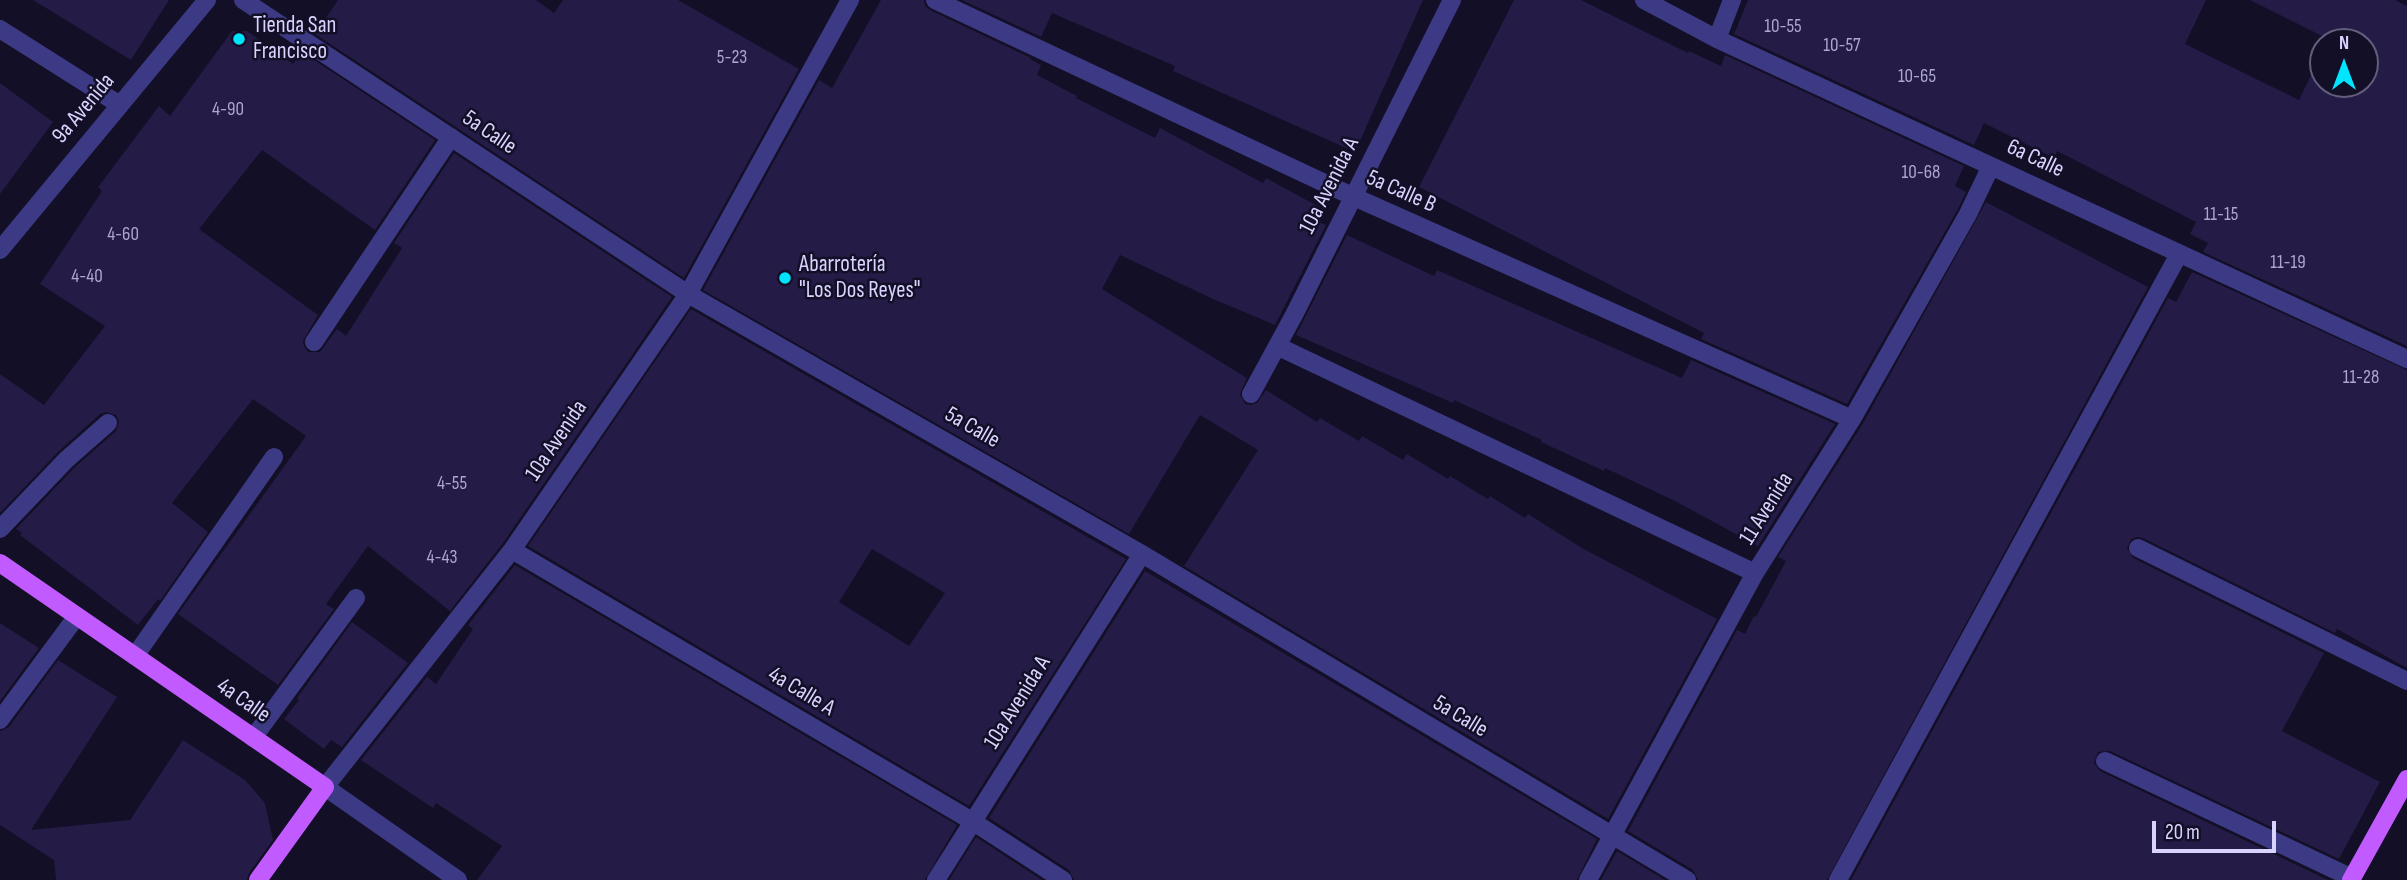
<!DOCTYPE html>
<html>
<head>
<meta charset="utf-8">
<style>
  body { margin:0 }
  #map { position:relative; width:2407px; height:880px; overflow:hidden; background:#130f26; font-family:"Sofia Sans Condensed",sans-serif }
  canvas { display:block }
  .north { position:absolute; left:2309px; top:28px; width:70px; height:70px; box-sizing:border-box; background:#130f26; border:2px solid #625e7d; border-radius:50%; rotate:0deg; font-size:19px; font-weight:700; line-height:28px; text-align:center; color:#d9d4ff }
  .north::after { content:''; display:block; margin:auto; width:24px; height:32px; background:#00e5ff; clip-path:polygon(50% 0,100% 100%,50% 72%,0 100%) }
  .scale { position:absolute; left:2152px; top:821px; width:124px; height:32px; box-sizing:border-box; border:4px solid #d9d4ff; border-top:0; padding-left:9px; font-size:21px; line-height:24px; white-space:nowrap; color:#d9d4ff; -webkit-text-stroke:5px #130f26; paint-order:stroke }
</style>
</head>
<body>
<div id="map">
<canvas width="2407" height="880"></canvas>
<div class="north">N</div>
<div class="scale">20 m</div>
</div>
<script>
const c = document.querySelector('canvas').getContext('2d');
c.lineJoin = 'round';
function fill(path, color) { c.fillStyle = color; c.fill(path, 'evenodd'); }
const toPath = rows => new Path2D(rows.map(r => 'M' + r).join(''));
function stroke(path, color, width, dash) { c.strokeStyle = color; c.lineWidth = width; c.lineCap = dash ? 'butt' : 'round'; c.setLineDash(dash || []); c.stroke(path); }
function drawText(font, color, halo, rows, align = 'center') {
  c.font = font + ' "Sofia Sans Condensed",sans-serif'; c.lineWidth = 5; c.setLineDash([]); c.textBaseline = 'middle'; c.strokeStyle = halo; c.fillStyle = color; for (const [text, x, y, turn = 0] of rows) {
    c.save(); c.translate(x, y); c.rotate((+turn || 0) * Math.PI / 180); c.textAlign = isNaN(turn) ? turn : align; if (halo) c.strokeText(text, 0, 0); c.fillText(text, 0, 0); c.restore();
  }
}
fill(toPath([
  [33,0,169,0,131,60],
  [338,0,536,0,554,13,563,0,678,0,799,69,684,278,315,34],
  [881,0,924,0,925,6,930,10,1031,58,1030,59,1041,65,1037,75,1077,96,1076,98,1155,138,1160,128,1263,183,1266,178,1321,208,1314,220,1326,225,1275,325,1213,299,1120,255,1102,289,1247,378,1240,394,1245,404,1251,405,1257,403,1266,390,1317,422,1320,418,1359,441,1362,436,1403,460,1407,454,1448,479,1450,476,1488,499,1490,496,1525,518,1528,514,1582,548,1717,619,1608,819,1184,566,1258,450,1200,415,1129,534,703,290,819,80,832,88],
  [962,0,1423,0,1355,152,1173,71,1175,66,1052,13,1041,37],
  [1514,0,1581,0,1688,53,1689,51,1721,66,1725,55,1964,166,1955,186,1966,192,1958,209,1847,404,1701,339,1704,333,1419,187],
  [1748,0,2206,0,2185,44,2299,100,2323,50,2323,84,2365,84,2365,42,2327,42,2328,39,2250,0,2395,0,2407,6,2407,346,2203,252,2208,243,2190,234,2196,222,2057,151,2054,158,1984,123,1974,145,1734,34],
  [232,31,247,31,293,64,302,52,435,140,375,230,262,150,199,229,318,315,303,341,304,346,308,352,320,352,337,329,346,336,402,248,394,243,454,153,672,297,503,543,450,611,368,546,326,604,334,609,278,685,178,614,306,436,253,399,172,503,208,532,160,601,158,599,138,625,20,535,22,533,16,529,74,468,116,431,119,421,116,415,106,412,100,414,58,452,0,513,0,374,44,405,105,326,40,284,102,191,98,187,159,106,170,116],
  [0,83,53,122,0,194],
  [1986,202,2148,287,1827,880,1698,880,1693,870,1628,831,1737,630,1745,634,1754,616,1756,617,1786,561,1778,557,1862,425],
  [1347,235,1434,276,1437,270,1682,378,1691,360,1835,424,1758,546,1675,501,1605,468,1604,471,1541,442,1542,440,1454,400,1453,403,1296,335],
  [2192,272,2407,370,2407,668,2337,629,2335,633,2143,538,2137,537,2131,539,2127,548,2133,558,2324,653,2282,731,2380,782,2339,859,2110,751,2098,752,2094,763,2100,771,2328,880,1851,880,2168,298,2176,302],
  [691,309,1126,559,969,806,528,546],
  [872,549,945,593,909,646,839,602],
  [515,565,957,825,925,880,477,880,502,846,436,803,433,808,361,760,427,677,436,684,473,629,468,625],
  [1145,571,1597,839,1577,880,1074,880,1069,870,989,818],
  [352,622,408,663,342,747,331,740,324,749,284,719,299,700,297,698],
  [0,623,39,648,0,701],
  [58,660,117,697,31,830,130,820,183,740,245,780,265,803,273,840,249,873,247,880,56,880,54,860,0,825,0,731,9,727],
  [976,837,1042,880,949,880],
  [1617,851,1665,880,1601,880]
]), '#241b47');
stroke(toPath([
  [243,0,688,294,1142,554,1687,880],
  [935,0,1352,196,1852,419],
  [1644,0,1717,39,2407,359],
  [0,29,120,105],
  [1717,39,1732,0],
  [0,250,207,0],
  [314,342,451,137],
  [1277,346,1755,573],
  [1251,394,1294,315,1452,0],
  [0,529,66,460,108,423],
  [2138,548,2407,681],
  [512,550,972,821,1063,880],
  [135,656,274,457],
  [0,720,77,616],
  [253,738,356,598],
  [2105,761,2352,878],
  [458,880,325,787,512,550,688,294,850,0],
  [936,880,1142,554],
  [1588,880,1755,573,1852,419,1968,214,1991,166],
  [1838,880,2179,254]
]), '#3d3a85', 18);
stroke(toPath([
  [0,563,325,787,258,880],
  [2351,880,2407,779]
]), '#c25bff', 18);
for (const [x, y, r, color] of [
  [239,39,7,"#00e5ff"],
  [785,278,7,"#00e5ff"]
]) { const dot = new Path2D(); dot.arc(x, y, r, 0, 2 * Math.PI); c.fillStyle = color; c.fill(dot); stroke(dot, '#130f26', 2.5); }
drawText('19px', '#aca6d1', null, [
  ["10-55",1783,27],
  ["10-57",1842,46],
  ["5-23",732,58],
  ["10-65",1917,77],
  ["4-90",228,110],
  ["10-68",1921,173],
  ["11-15",2221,215],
  ["4-60",123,235],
  ["11-19",2288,263],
  ["4-40",87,277],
  ["11-28",2361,378],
  ["4-55",452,484],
  ["4-43",442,558]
]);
drawText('23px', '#d9d4ff', '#130f26', [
  ["Tienda San",253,26],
  ["Francisco",253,52],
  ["Abarrotería",799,265],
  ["\"Los Dos Reyes\"",799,291]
], 'left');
drawText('23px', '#d9d4ff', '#130f26', [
  ["9a Avenida",84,109,-50],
  ["5a Calle",489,133,34],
  ["6a Calle",2035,159,25],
  ["10a Avenida A",1330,186,-63],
  ["5a Calle B",1401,192,24],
  ["5a Calle",972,428,30],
  ["10a Avenida",557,441,-56],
  ["11 Avenida",1767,509,-58],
  ["4a Calle A",801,692,31],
  ["4a Calle",243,701,35],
  ["10a Avenida A",1018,703,-58],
  ["5a Calle",1460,717,31]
]);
</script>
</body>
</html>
